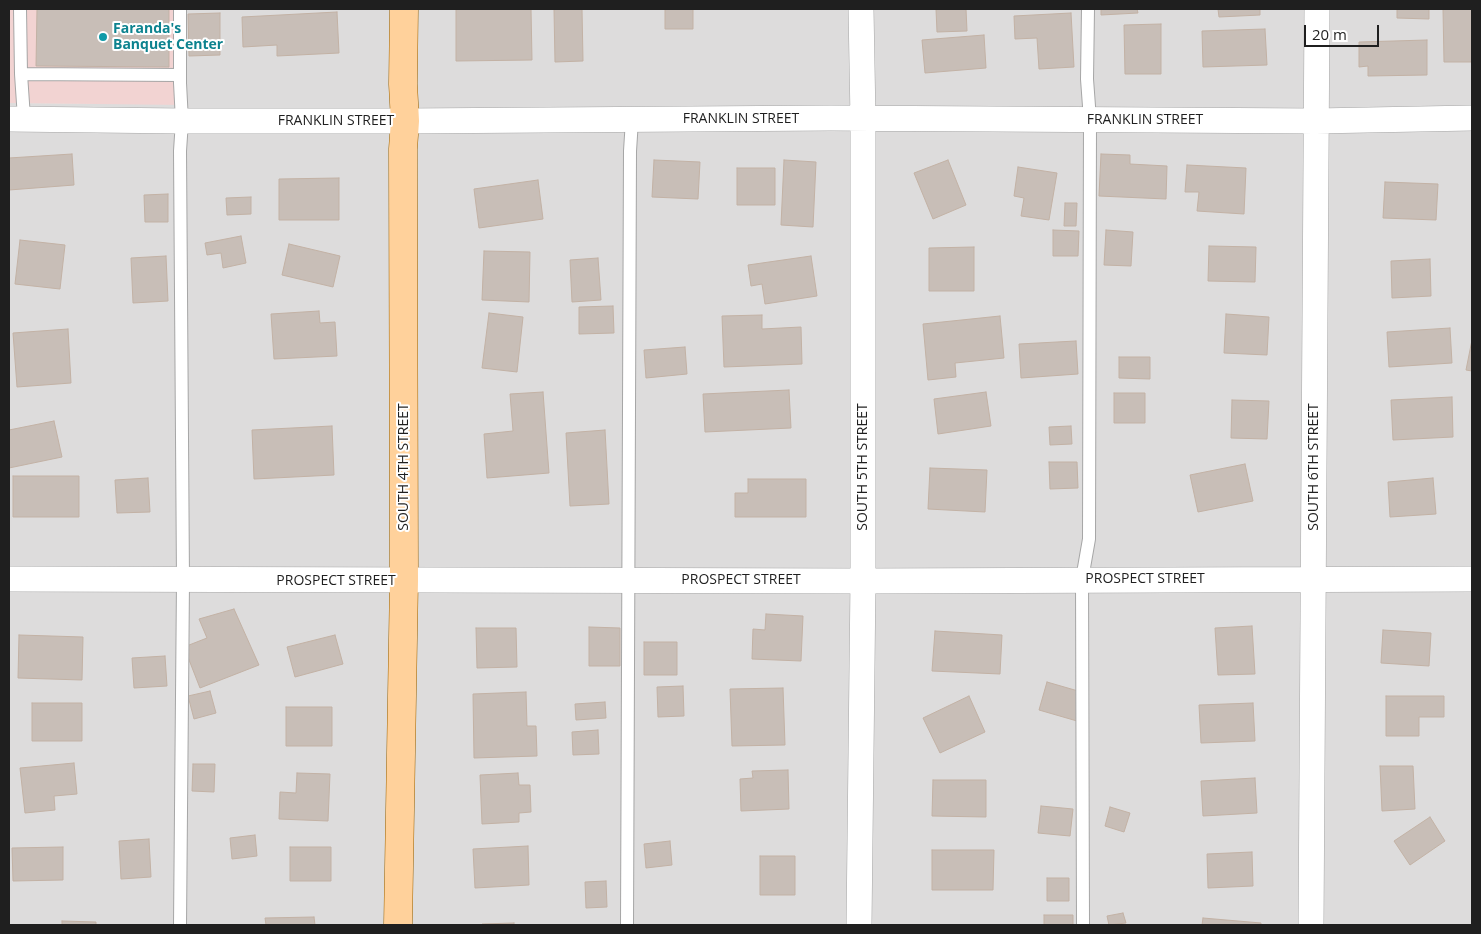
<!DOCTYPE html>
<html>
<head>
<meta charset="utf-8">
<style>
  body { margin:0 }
  #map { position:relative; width:1481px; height:934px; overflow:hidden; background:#f0ece4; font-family:"Open Sans",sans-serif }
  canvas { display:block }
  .frame { position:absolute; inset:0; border:10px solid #1f1f1f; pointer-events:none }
  .scale { position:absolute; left:1304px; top:25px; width:75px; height:22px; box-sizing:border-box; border:2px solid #1f1f1f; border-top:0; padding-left:6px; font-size:15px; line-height:18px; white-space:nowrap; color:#1f1f1f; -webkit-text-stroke:4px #fff; paint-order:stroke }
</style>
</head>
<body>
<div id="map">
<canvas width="1481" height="934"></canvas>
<div class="frame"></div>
<div class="scale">20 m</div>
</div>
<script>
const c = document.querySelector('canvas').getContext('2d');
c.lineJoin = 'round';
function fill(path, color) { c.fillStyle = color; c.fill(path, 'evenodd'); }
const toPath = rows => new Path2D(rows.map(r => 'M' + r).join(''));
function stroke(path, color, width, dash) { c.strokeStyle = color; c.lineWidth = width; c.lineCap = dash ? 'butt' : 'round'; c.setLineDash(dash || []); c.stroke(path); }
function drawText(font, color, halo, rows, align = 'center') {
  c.font = font + ' "Open Sans",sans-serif'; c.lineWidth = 4; c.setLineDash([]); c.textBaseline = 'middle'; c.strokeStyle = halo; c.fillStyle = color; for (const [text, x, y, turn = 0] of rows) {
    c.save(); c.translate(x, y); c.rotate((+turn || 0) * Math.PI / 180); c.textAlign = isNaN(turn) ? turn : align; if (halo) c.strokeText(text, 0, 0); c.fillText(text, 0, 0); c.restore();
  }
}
fill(toPath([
  [182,9,1472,9,1472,925,9,925,9,103,185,104]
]), '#dddcdc');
fill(toPath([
  [9,9,196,9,183,9,185,105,9,103]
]), '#f2d3d2');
const building = toPath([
  [37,9,169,9,169,67,36,66,37,9],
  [456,9,531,9,532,60,456,61,456,9],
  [554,9,582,9,583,61,555,62,554,9],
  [665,9,693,9,693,29,665,29,665,9],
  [936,9,966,9,967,31,937,32,936,9],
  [1101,9,1137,9,1138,13,1101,15,1101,9],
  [1218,9,1260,9,1260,15,1219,17,1218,9],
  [1397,9,1429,9,1429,19,1397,18,1397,9],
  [1443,9,1472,9,1472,62,1444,62,1443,9],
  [337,12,339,53,277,56,277,45,243,47,242,17,337,12],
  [220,13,220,55,189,56,188,14,220,13],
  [1071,13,1074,67,1039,69,1037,38,1015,39,1014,16,1071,13],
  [1161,24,1161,74,1125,74,1124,25,1161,24],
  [1265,29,1267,65,1203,67,1202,31,1265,29],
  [984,35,986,68,925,73,922,40,984,35],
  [1427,40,1427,75,1368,76,1368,66,1359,67,1359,42,1427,40],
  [72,154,74,185,9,190,9,158,72,154],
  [1101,154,1130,155,1130,164,1167,166,1166,199,1099,196,1101,154],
  [654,160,700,162,698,199,652,197,654,160],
  [784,160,816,162,813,227,781,225,784,160],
  [948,160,966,205,933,219,914,173,948,160],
  [1187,165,1246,168,1244,214,1197,211,1199,192,1185,192,1187,165],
  [1018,167,1057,173,1049,220,1021,216,1024,198,1014,196,1018,167],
  [737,168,775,168,775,205,737,205,737,168],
  [339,178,339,220,279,220,279,179,339,178],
  [538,180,543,219,479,228,474,189,538,180],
  [1385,182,1438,184,1436,220,1383,218,1385,182],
  [168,194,168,222,145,222,144,195,168,194],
  [251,197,251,214,227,215,226,198,251,197],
  [1065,203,1077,203,1076,226,1064,226,1065,203],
  [1053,230,1079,231,1078,256,1053,256,1053,230],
  [1106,230,1133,232,1131,266,1104,265,1106,230],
  [241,236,246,263,223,268,221,253,207,255,205,243,241,236],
  [20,240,65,245,60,289,15,284,20,240],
  [289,244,340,256,333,287,282,275,289,244],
  [1209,246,1256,247,1255,282,1208,281,1209,246],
  [974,247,974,291,929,291,929,248,974,247],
  [484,251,530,252,529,302,482,300,484,251],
  [166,256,168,301,133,303,131,258,166,256],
  [811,256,817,296,765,304,762,284,751,286,748,265,811,256],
  [598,258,601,300,572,302,570,260,598,258],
  [1430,259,1431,296,1392,298,1391,261,1430,259],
  [613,306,614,333,579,334,579,307,613,306],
  [319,311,320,323,335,322,337,356,274,359,271,314,319,311],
  [489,313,523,317,517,372,482,368,489,313],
  [1226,314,1269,317,1267,355,1224,353,1226,314],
  [762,315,762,329,801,327,802,364,724,367,722,316,762,315],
  [1000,316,1004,358,955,363,956,377,928,380,923,324,1000,316],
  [1450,328,1452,363,1389,367,1387,332,1450,328],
  [68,329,71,383,17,387,13,333,68,329],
  [1472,340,1472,371,1466,370,1472,340],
  [1076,341,1078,374,1021,378,1019,344,1076,341],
  [685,347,687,374,646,378,644,350,685,347],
  [1119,357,1150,357,1150,379,1119,378,1119,357],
  [789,390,791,428,705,432,703,394,789,390],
  [543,392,549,473,487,478,484,434,513,431,510,394,543,392],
  [986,392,991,426,938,434,934,399,986,392],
  [1114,393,1145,393,1145,423,1114,423,1114,393],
  [1452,397,1453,437,1393,440,1391,400,1452,397],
  [1232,400,1269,401,1267,439,1231,438,1232,400],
  [54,421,62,457,9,468,9,430,54,421],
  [332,426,334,475,254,479,252,430,332,426],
  [1071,426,1072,444,1050,445,1049,427,1071,426],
  [605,430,609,504,570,506,566,433,605,430],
  [1049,462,1077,462,1078,488,1050,489,1049,462],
  [1245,464,1253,501,1198,512,1190,475,1245,464],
  [930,468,987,470,985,512,928,509,930,468],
  [13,476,79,476,79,517,13,517,13,476],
  [148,478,150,512,117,513,115,480,148,478],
  [1433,478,1436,514,1390,517,1388,482,1433,478],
  [748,479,806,479,806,517,735,517,735,493,748,493,748,479],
  [234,609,259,665,200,688,184,647,207,638,199,619,234,609],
  [766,614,803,616,801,661,752,659,753,629,765,630,766,614],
  [1252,626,1255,674,1218,675,1215,628,1252,626],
  [589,627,620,628,620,666,589,666,589,627],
  [476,628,516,628,517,667,477,668,476,628],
  [1383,630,1431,633,1429,666,1381,663,1383,630],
  [935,631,1002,635,1000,674,932,671,935,631],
  [19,635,83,637,82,680,18,678,19,635],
  [335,635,343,664,295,677,287,647,335,635],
  [644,642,677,642,677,675,644,675,644,642],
  [165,656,167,686,134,688,132,658,165,656],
  [1047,682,1085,693,1077,721,1039,710,1047,682],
  [683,686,684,716,658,717,657,687,683,686],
  [783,688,785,745,732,746,730,689,783,688],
  [210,691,216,713,194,719,188,696,210,691],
  [526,692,527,726,536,726,537,756,474,758,473,694,526,692],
  [969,696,985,732,940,753,923,718,969,696],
  [1386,696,1444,696,1444,717,1419,717,1419,736,1386,736,1386,696],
  [605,702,606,718,576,720,575,704,605,702],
  [32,703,82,703,82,741,32,741,32,703],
  [1253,703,1255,741,1201,743,1199,705,1253,703],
  [286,707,332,707,332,746,286,746,286,707],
  [598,730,599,754,573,755,572,732,598,730],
  [74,763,77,794,54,796,55,810,25,813,20,768,74,763],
  [193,764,215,764,214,792,192,791,193,764],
  [1380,766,1413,766,1415,809,1382,811,1380,766],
  [788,770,789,809,741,811,740,779,753,778,752,771,788,770],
  [297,773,330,774,328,821,279,819,280,792,296,793,297,773],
  [518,773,519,785,530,785,531,812,519,813,519,822,482,824,480,775,518,773],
  [1255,778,1257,813,1203,816,1201,781,1255,778],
  [933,780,986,780,986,817,932,816,933,780],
  [1041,806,1073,809,1070,836,1038,833,1041,806],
  [1110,807,1130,813,1124,832,1105,826,1110,807],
  [1430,817,1445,841,1410,865,1394,841,1430,817],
  [255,835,257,856,232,859,230,838,255,835],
  [149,839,151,877,121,879,119,841,149,839],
  [670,841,672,865,646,868,644,844,670,841],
  [528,846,529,885,475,888,473,849,528,846],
  [63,847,63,880,13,881,12,848,63,847],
  [290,847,331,847,331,881,290,881,290,847],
  [932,850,994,850,993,890,932,890,932,850],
  [1252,852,1253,886,1208,888,1207,854,1252,852],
  [760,856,795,856,795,895,760,895,760,856],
  [1047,878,1069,878,1069,901,1047,901,1047,878],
  [606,881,607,907,586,908,585,882,606,881],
  [1123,913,1126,923,1109,925,1107,916,1123,913],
  [1044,915,1073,915,1073,925,1044,925,1044,915],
  [314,917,315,925,266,925,265,918,314,917],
  [1203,918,1261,923,1261,925,1202,925,1203,918],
  [62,921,96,922,96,925,62,925,62,921],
  [514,923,514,925,482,925,482,924,514,923]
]);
fill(building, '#c8beb7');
stroke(building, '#c3b2a5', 1);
const service = toPath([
  [20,9,21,74],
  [180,9,180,83,182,121,180,151,183,581,180,925],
  [24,118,21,74,180,75],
  [627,925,630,151,632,120],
  [1083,925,1082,579,1089,539,1090,120,1087,79,1088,9]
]);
const minor = toPath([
  [9,119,182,121,405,121,831,118,1316,121,1472,118],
  [9,579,863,581,1472,579],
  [859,925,863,581,863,119,861,9],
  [1311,925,1317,9]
]);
const primary = toPath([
  [398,925,404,581,403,149,405,121,403,84,404,9]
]);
stroke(service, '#a6a6a6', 14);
stroke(minor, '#a6a6a6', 26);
stroke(primary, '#9a6200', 29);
stroke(service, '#fff', 12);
stroke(minor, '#fff', 25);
stroke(primary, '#ffd19b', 28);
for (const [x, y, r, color] of [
  [103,37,5,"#0f9aa8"]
]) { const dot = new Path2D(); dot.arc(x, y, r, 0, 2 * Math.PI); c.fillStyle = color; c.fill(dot); stroke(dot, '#fff', 2); }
drawText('bold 14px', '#0d838f', '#fff', [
  ["Faranda's",113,29],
  ["Banquet Center",113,45]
], 'left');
drawText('14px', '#1f1f1f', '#fff', [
  ["FRANKLIN STREET",741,119],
  ["FRANKLIN STREET",1145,120],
  ["FRANKLIN STREET",336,121],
  ["SOUTH 4TH STREET",404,467,-90],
  ["SOUTH 5TH STREET",863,467,-90],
  ["SOUTH 6TH STREET",1314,467,-90],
  ["PROSPECT STREET",1145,579],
  ["PROSPECT STREET",741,580],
  ["PROSPECT STREET",336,581]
]);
</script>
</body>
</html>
